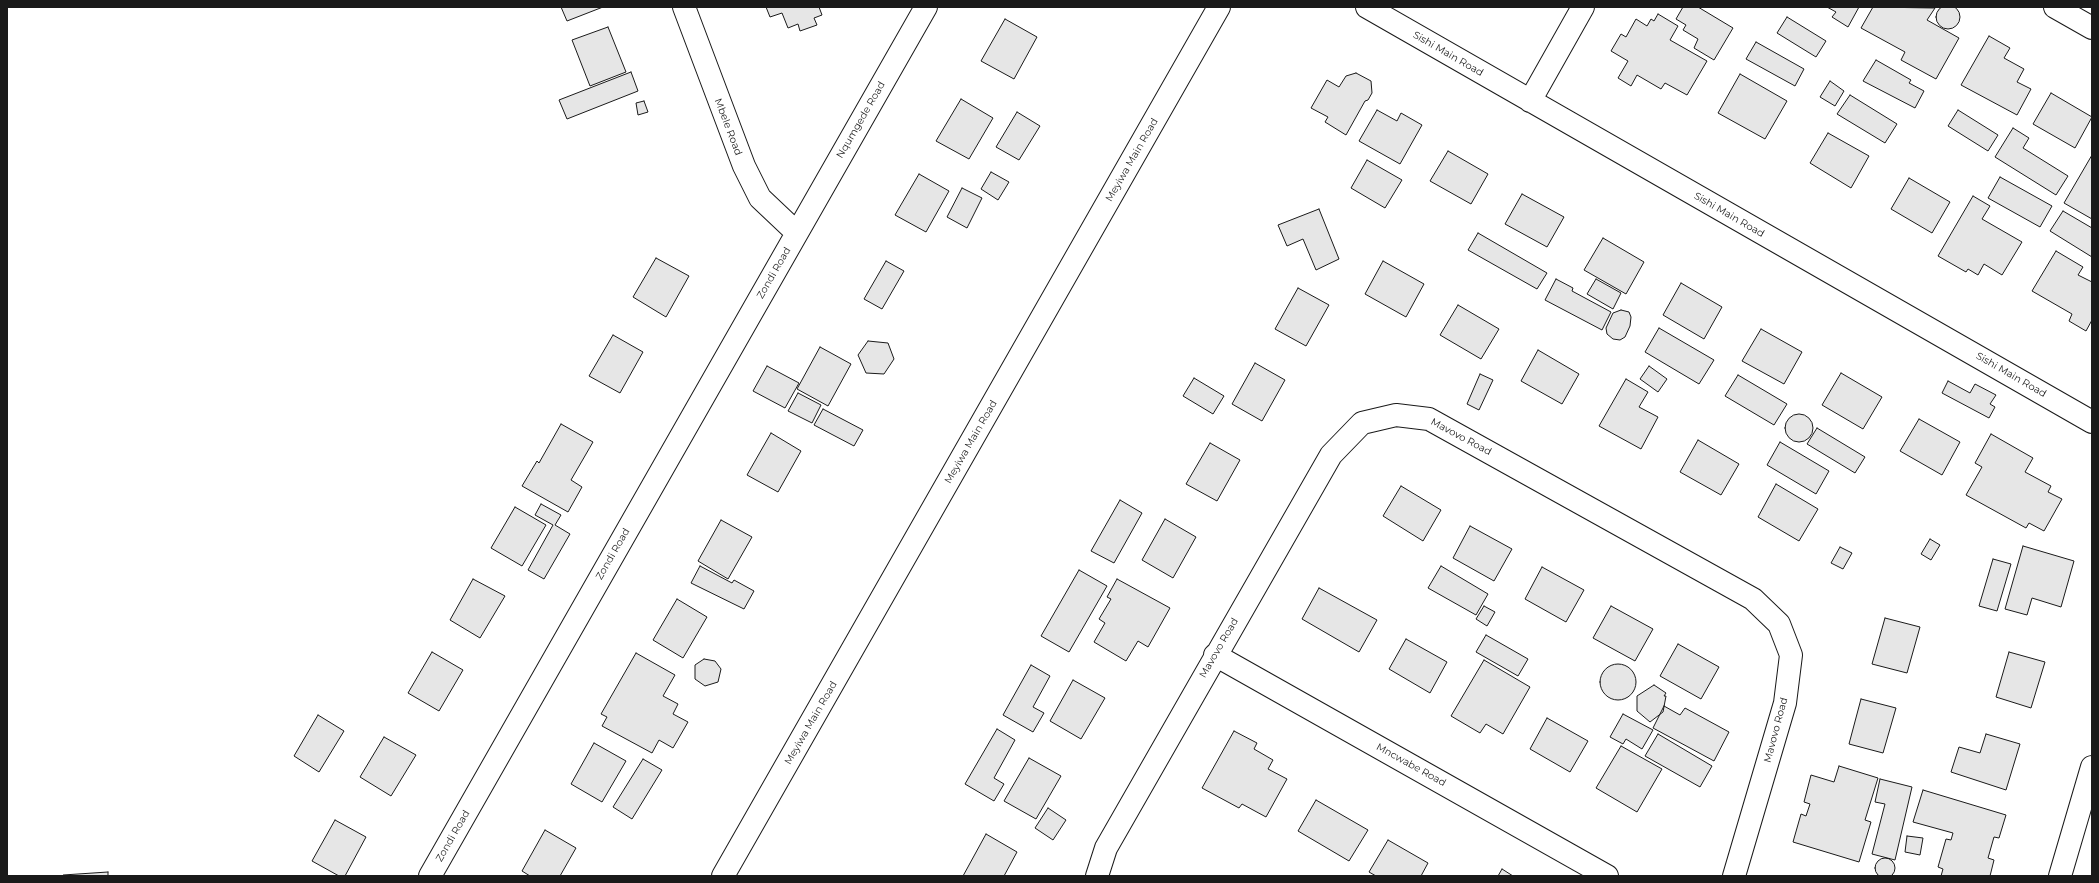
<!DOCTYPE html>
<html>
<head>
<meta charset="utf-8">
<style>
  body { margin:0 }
  #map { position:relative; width:2099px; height:883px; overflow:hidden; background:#fff; font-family:Montserrat,sans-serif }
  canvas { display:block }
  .frame { position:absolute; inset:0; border:8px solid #1a1a1a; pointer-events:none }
</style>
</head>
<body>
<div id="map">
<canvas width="2099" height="883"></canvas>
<div class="frame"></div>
</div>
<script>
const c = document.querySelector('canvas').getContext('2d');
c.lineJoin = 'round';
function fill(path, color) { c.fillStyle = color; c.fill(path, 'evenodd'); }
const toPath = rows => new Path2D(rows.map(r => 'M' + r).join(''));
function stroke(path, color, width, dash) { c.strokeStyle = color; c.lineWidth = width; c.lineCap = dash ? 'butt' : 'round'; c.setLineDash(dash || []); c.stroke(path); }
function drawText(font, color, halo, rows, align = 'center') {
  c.font = font + ' Montserrat,sans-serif'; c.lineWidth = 3; c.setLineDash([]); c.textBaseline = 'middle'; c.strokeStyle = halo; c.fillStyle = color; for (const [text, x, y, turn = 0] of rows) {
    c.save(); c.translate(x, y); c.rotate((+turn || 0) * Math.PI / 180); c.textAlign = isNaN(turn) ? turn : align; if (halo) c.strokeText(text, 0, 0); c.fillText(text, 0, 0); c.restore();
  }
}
const building = toPath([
  '1936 17a12 12 0 1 1 24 0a12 12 0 1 1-24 0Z',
  [561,7,603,7,567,21,561,7],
  [766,7,819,7,822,15,814,18,817,25,800,31,798,24,788,28,782,13,770,17,766,7],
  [1683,7,1698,7,1733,28,1714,60,1694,48,1698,39,1683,30,1686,25,1676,19,1683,7],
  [1827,7,1859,7,1848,27,1832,17,1836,12,1827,7],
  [1873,7,1935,8,1927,20,1959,38,1936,79,1901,60,1905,52,1861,28,1873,7],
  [1658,14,1678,26,1670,40,1707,61,1687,95,1665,83,1661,89,1637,75,1631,86,1618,78,1628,61,1611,51,1621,34,1626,37,1636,19,1647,26,1651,19,1654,21,1658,14],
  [1787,17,1826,41,1816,57,1777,33,1787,17],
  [1005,19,1037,37,1014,79,981,61,1005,19],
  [608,27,626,72,590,86,572,40,608,27],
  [1989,36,2010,48,2004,58,2024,69,2017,82,2031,89,2017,115,1961,85,1989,36],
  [1756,42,1804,69,1795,86,1746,59,1756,42],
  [1876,60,1911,80,1909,83,1924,91,1915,108,1863,81,1876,60],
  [631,72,638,91,567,119,559,100,631,72],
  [1356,73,1371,81,1372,93,1368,100,1365,101,1346,135,1325,122,1328,117,1311,108,1327,80,1339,87,1346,76,1356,73],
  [1740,74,1787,101,1765,139,1718,113,1740,74],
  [1830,81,1844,91,1835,106,1820,97,1830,81],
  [2051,93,2092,117,2075,148,2033,124,2051,93],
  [1850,95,1897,124,1885,143,1837,114,1850,95],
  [961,99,993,118,969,159,936,141,961,99],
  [644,101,648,112,638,115,636,103,644,101],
  [1377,110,1397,121,1401,113,1422,125,1400,164,1359,141,1377,110],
  [1958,110,1998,135,1988,151,1948,126,1958,110],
  [1017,112,1040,126,1019,160,996,147,1017,112],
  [2013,128,2029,138,2023,148,2068,176,2056,195,1995,157,2013,128],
  [1828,133,1869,156,1851,188,1810,163,1828,133],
  [1448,151,1488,174,1471,204,1430,181,1448,151],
  [2092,155,2092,219,2064,203,2092,155],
  [1367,160,1402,180,1385,208,1351,188,1367,160],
  [991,172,1009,182,998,200,981,189,991,172],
  [919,174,949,191,926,232,895,215,919,174],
  [2000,177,2052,206,2040,227,1988,198,2000,177],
  [1909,178,1950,202,1932,233,1891,209,1909,178],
  [962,188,982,198,967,228,947,217,962,188],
  [1522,194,1564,217,1547,247,1505,224,1522,194],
  [1973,196,1990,206,1982,219,2022,242,2002,275,1984,264,1978,275,1968,269,1966,272,1938,256,1973,196],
  [1319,209,1339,259,1316,270,1303,239,1287,246,1278,225,1319,209],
  [2063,211,2092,228,2092,257,2050,231,2063,211],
  [1478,233,1547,273,1537,289,1468,250,1478,233],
  [1603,238,1644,262,1626,294,1584,270,1603,238],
  [2056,251,2083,267,2078,275,2092,282,2092,320,2086,331,2069,321,2072,314,2032,291,2056,251],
  [656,258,689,276,666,317,633,297,656,258],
  [886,261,904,271,882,309,864,299,886,261],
  [1383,261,1424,284,1406,317,1365,294,1383,261],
  [1556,279,1573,288,1572,291,1611,312,1602,330,1545,300,1556,279],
  [1596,279,1621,293,1613,309,1587,294,1596,279],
  [1681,283,1722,307,1704,339,1663,315,1681,283],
  [1298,288,1329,305,1306,346,1275,329,1298,288],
  [1458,305,1499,329,1481,359,1440,335,1458,305],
  [1621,310,1629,312,1631,317,1630,326,1625,337,1620,340,1613,339,1607,334,1606,328,1613,313,1621,310],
  [1659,328,1714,360,1699,384,1645,352,1659,328],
  [1761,329,1802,352,1784,384,1742,361,1761,329],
  [613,335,643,352,620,393,589,376,613,335],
  [868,341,888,343,894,359,884,374,866,373,858,355,868,341],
  [820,347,851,364,828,406,797,389,820,347],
  [1538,350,1579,374,1562,404,1521,381,1538,350],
  [1255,363,1285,380,1262,421,1232,404,1255,363],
  [767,366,799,383,785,408,753,391,767,366],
  [1649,366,1667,379,1658,392,1640,379,1649,366],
  [1841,373,1882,397,1863,429,1822,405,1841,373],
  [1480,374,1493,380,1479,410,1467,404,1480,374],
  [1738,375,1787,404,1774,425,1725,396,1738,375],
  [1194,378,1224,396,1213,414,1183,396,1194,378],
  [1626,379,1648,392,1639,407,1658,417,1641,449,1599,426,1626,379],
  [1948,381,1970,393,1975,384,1996,395,1990,404,1995,407,1989,418,1942,393,1948,381],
  [798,393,821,405,812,423,788,411,798,393],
  [823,409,863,430,854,446,814,425,823,409],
  '1785 428a14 14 0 1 1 28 0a14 14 0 1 1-28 0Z',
  [1919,419,1960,442,1942,475,1900,451,1919,419],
  [561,424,593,442,571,480,582,487,568,512,522,486,537,461,539,463,561,424],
  [1817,428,1865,457,1855,473,1807,444,1817,428],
  [771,433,801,451,778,492,747,475,771,433],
  [1991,434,2033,458,2025,472,2051,486,2048,492,2062,499,2044,531,2029,523,2026,528,1966,495,1982,467,1975,463,1991,434],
  [1698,440,1739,464,1721,495,1680,472,1698,440],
  [1780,442,1829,471,1816,494,1767,465,1780,442],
  [1210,443,1240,460,1217,501,1186,484,1210,443],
  [1776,484,1818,509,1799,541,1758,517,1776,484],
  [1401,486,1441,510,1423,541,1383,516,1401,486],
  [1120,500,1142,513,1114,563,1091,551,1120,500],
  [541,504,561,515,555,525,570,534,544,579,528,570,553,525,535,515,541,504],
  [515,507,546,525,522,566,491,548,515,507],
  [1165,519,1196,537,1173,578,1142,560,1165,519],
  [721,520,752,537,728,579,698,561,721,520],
  [1470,526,1512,549,1494,581,1453,558,1470,526],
  [1930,539,1940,545,1931,560,1921,554,1930,539],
  [2023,546,2074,561,2061,607,2032,598,2027,615,2005,609,2023,546],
  [1840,547,1852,553,1843,569,1831,563,1840,547],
  [1993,559,2011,564,1997,611,1979,606,1993,559],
  [700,566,732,583,734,580,754,591,744,609,691,583,700,566],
  [1441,566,1488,594,1476,615,1428,588,1441,566],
  [1542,567,1584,590,1566,622,1525,599,1542,567],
  [1079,570,1107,586,1069,652,1041,636,1079,570],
  [473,579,505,596,480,638,450,620,473,579],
  [1117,579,1170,608,1148,647,1138,641,1126,661,1094,642,1105,623,1099,619,1111,599,1107,597,1117,579],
  [1319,588,1377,620,1359,652,1302,619,1319,588],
  [677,599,707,617,683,658,653,640,677,599],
  [1484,606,1495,612,1487,626,1476,619,1484,606],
  [1611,606,1653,629,1635,661,1593,638,1611,606],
  [1885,618,1920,627,1907,673,1872,664,1885,618],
  [1486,635,1528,659,1518,676,1476,652,1486,635],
  [1406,639,1447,662,1430,693,1389,669,1406,639],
  [1678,644,1719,667,1701,699,1660,676,1678,644],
  [432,652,463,670,439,711,408,693,432,652],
  [2009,652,2045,662,2031,708,1996,697,2009,652],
  [636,653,675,675,663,696,678,704,673,714,688,722,673,748,659,740,652,753,602,726,607,717,601,714,636,653],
  [704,659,715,661,721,669,718,682,705,686,695,679,695,665,704,659],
  [1484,660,1530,687,1503,734,1486,724,1480,733,1451,716,1484,660],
  '1600 682a18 18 0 1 1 36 0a18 18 0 1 1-36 0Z',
  [1031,665,1050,676,1033,707,1044,713,1033,732,1003,715,1031,665],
  [1073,680,1105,698,1081,739,1050,721,1073,680],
  [1654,685,1666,693,1664,696,1666,696,1663,712,1650,722,1637,711,1637,696,1654,685],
  [1861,699,1896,708,1883,753,1849,744,1861,699],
  [1664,706,1680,715,1685,708,1729,732,1714,761,1653,728,1664,706],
  [1623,714,1653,730,1642,749,1626,739,1623,744,1610,737,1623,714],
  [318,715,344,731,319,772,294,756,318,715],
  [1547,718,1588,741,1570,772,1530,749,1547,718],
  [997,729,1015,740,994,778,1004,784,994,801,965,784,997,729],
  [1234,731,1257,743,1254,749,1273,760,1268,769,1287,779,1266,817,1242,804,1239,808,1202,788,1234,731],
  [1658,734,1712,766,1700,787,1645,756,1658,734],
  [1986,734,2020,744,2006,790,1951,772,1959,747,1980,753,1986,734],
  [384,737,416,755,391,796,360,777,384,737],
  [594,743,626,761,602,802,571,784,594,743],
  [1621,746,1662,769,1637,812,1596,788,1621,746],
  [1029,758,1061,776,1036,819,1004,801,1029,758],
  [643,759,662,770,632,819,613,807,643,759],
  [1839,766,1878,778,1865,820,1871,822,1859,862,1793,842,1801,814,1806,816,1810,804,1804,802,1811,775,1834,782,1839,766],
  [1880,779,1912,787,1895,860,1872,854,1885,804,1875,802,1880,779],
  [1923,790,2006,815,1999,838,1994,837,1988,858,1994,860,1990,876,1941,876,1943,869,1938,867,1946,839,1951,840,1953,833,1913,822,1923,790],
  [1316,800,1368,830,1349,861,1298,831,1316,800],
  [1048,808,1066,820,1053,840,1035,828,1048,808],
  [335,820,366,837,345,876,339,876,312,861,335,820],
  [545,830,576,848,560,876,530,876,522,871,545,830],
  [986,834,1017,852,1004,876,963,876,986,834],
  [1907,836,1923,838,1920,855,1905,852,1907,836],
  [1388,840,1428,863,1421,876,1376,876,1369,872,1388,840],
  '1875 868a10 10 0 1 1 20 0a10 10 0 1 1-20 0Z',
  [1502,869,1513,876,1498,876,1502,869],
  [108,872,108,876,63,876,63,875,108,872]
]);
fill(building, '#e6e6e6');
stroke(building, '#1a1a1a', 1);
const minor = toPath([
  [684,7,744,166,760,198,797,233],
  [1367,7,2092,422],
  [2055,7,2092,28],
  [1530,101,1583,7],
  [1215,655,1607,876],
  [430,876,926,7],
  [723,876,1219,7],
  [1097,876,1106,848,1331,455,1362,423,1396,415,1429,419,1753,599,1779,624,1791,655,1785,703,1734,876],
  [2060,876,2092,767]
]);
stroke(minor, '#1a1a1a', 24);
stroke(minor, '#fff', 22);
drawText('10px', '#1a1a1a', '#fff', [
  ["Sishi Main Road",1448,54,30],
  ["Nqumgede Road",861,120,-60],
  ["Mbele Road",728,127,69],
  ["Meyiwa Main Road",1132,160,-60],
  ["Sishi Main Road",1729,215,30],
  ["Zondi Road",774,273,-60],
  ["Sishi Main Road",2011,375,30],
  ["Mavovo Road",1461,437,28],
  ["Meyiwa Main Road",971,442,-60],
  ["Zondi Road",613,554,-60],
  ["Mavovo Road",1219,648,-60],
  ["Meyiwa Main Road",811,723,-60],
  ["Mavovo Road",1776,730,-75],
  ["Mncwabe Road",1411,765,29],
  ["Zondi Road",453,836,-60]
]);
</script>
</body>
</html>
